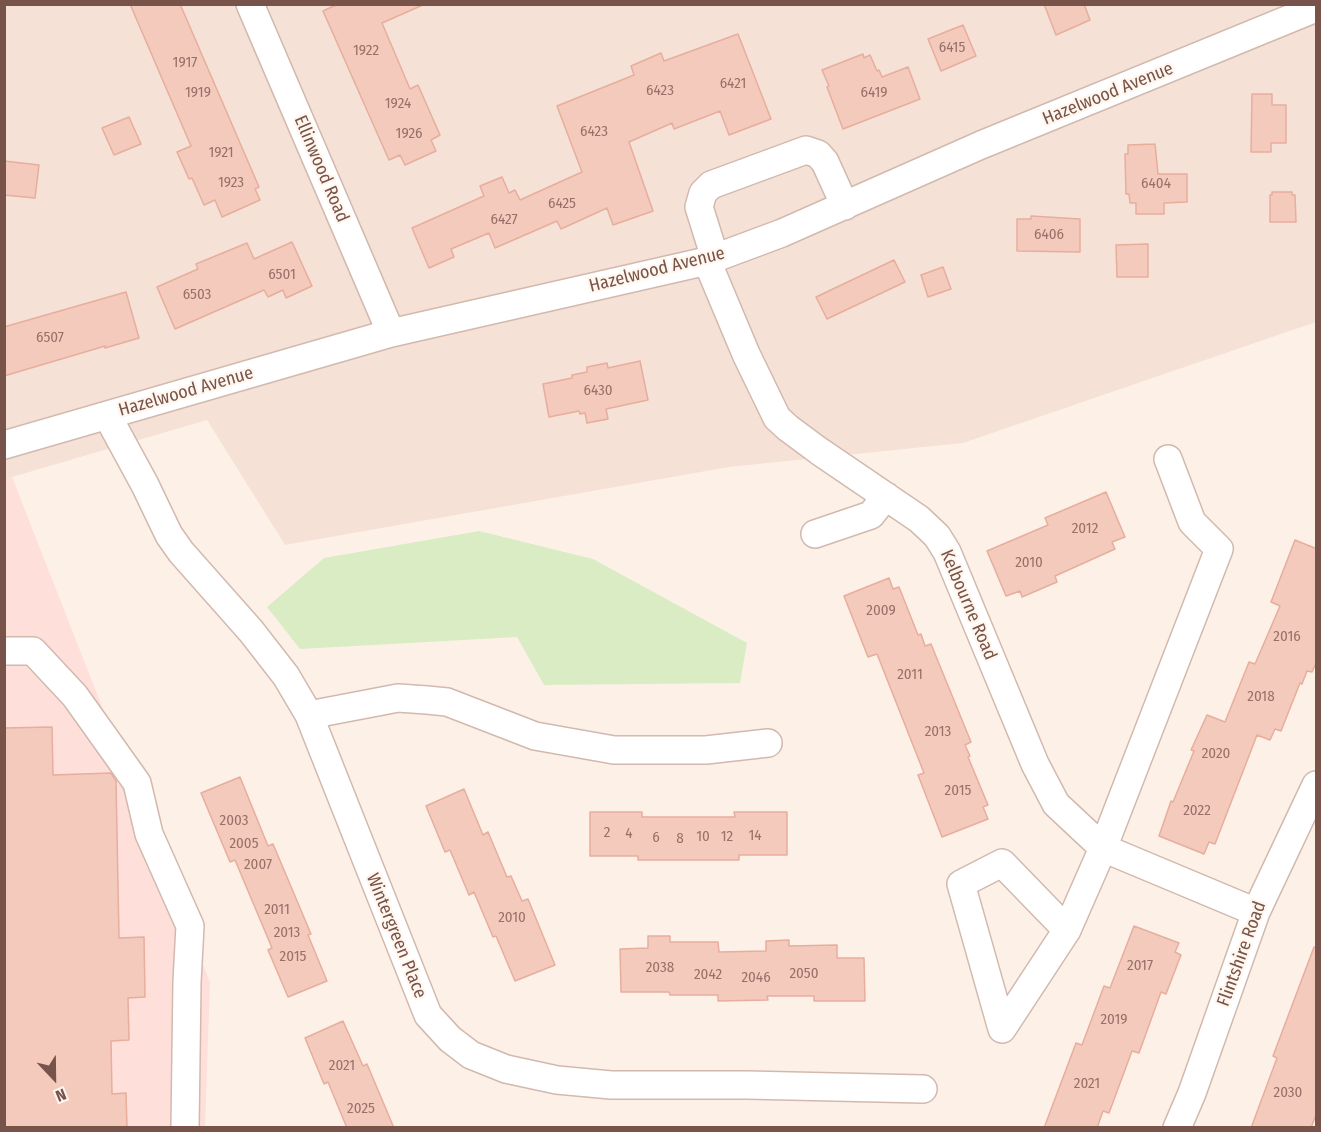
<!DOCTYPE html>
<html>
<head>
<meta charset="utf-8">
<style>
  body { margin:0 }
  #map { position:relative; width:1321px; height:1132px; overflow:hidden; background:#fdf1e7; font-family:"Fira Sans Condensed",sans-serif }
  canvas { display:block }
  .frame { position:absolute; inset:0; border:6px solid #78534a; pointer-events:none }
  .north { position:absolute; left:24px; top:1048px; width:60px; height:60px; -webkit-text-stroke:4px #fff6ee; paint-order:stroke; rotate:158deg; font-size:16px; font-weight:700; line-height:24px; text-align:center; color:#78534a }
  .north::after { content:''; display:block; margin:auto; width:21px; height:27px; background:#78534a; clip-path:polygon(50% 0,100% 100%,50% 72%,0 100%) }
</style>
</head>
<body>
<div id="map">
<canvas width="1321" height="1132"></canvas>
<div class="frame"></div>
<div class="north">N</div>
</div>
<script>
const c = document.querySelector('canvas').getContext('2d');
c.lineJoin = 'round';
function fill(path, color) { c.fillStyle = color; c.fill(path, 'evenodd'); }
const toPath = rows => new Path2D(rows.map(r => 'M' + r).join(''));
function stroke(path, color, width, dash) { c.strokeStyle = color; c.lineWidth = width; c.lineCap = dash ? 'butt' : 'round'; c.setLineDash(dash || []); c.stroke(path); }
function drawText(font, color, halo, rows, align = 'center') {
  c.font = font + ' "Fira Sans Condensed",sans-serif'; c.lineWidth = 4.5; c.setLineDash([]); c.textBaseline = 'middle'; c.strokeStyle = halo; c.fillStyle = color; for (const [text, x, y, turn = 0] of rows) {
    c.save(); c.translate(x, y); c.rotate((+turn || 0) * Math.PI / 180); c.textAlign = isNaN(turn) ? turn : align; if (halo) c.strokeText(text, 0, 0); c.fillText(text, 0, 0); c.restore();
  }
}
fill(toPath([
  [5,5,1316,5,1316,322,963,443,729,467,285,545,207,420,5,479]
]), '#f5e1d5');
fill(toPath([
  [12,477,210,982,205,1127,5,1128,4,479]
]), '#fedfda');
fill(toPath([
  [479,531,593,559,747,643,740,683,544,685,517,637,300,649,267,607,324,558]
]), '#daecc4');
const building = toPath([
  [130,4,180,4,259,187,255,189,260,200,222,217,215,200,204,205,192,178,189,179,177,152,191,146,130,4],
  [338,4,425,4,382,23,410,89,418,85,440,135,431,140,436,151,405,165,400,155,389,160,323,11,338,4],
  [1044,4,1084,4,1090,20,1056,35,1044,4],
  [963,25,976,56,941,71,928,39,963,25],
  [738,34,771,119,729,135,720,111,674,129,672,123,629,142,653,211,613,225,607,208,561,229,557,221,495,248,489,233,451,249,454,257,429,268,412,228,484,196,480,186,502,177,509,193,515,190,520,200,582,172,557,106,634,75,631,66,661,53,664,61,738,34],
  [863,54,864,58,870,55,877,71,879,70,882,77,908,67,920,99,843,129,827,87,829,86,822,70,863,54],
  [1252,94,1272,94,1272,105,1286,105,1286,143,1271,143,1271,152,1251,152,1252,94],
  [129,117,141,144,114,155,102,128,129,117],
  [1155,144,1158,174,1187,174,1187,202,1164,203,1164,214,1136,214,1136,203,1130,203,1129,194,1126,194,1125,154,1128,154,1128,145,1155,144],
  [4,161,39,165,35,198,4,195,4,161],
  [1272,192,1292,192,1292,195,1295,195,1296,222,1270,222,1270,195,1272,195,1272,192],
  [1031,216,1080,219,1080,252,1017,251,1017,219,1031,219,1031,216],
  [292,242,312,286,286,298,283,290,268,297,264,290,175,329,157,287,198,269,196,264,247,243,254,259,292,242],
  [1148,244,1148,277,1117,277,1116,245,1148,244],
  [894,260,905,282,827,319,816,297,894,260],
  [943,267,951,289,928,297,921,275,943,267],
  [126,292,139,338,105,348,105,346,4,376,4,327,126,292],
  [640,361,648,400,606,409,608,419,587,423,585,413,580,414,579,411,549,417,543,384,572,378,572,375,587,372,587,367,607,363,608,368,640,361],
  [1106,492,1125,537,1112,542,1115,549,1055,576,1057,582,1022,597,1020,591,1006,596,987,551,1048,525,1045,518,1106,492],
  [1295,540,1317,549,1317,661,1312,672,1307,671,1302,684,1300,683,1281,731,1275,729,1270,740,1257,735,1215,844,1209,842,1204,854,1159,836,1171,801,1173,802,1194,751,1191,750,1207,715,1225,722,1249,662,1255,664,1280,606,1271,602,1295,540],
  [889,578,893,589,899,587,918,635,921,634,925,646,931,644,971,742,965,745,970,756,968,757,988,805,983,807,988,819,942,837,918,775,924,773,877,654,868,657,844,596,889,578],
  [52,727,53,775,111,773,116,781,119,938,144,937,145,997,128,998,129,1040,111,1041,112,1094,126,1093,127,1128,4,1128,4,728,52,727],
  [240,777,268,846,273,844,311,934,308,935,327,981,288,997,268,950,272,948,235,860,230,862,201,793,240,777],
  [464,789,483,835,488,832,507,877,511,876,522,901,528,899,555,965,515,981,496,936,493,937,474,892,469,895,450,850,445,852,426,806,464,789],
  [590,812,642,812,642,817,735,817,734,812,787,812,787,855,739,855,739,860,638,860,638,856,590,856,590,812],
  [1134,926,1179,943,1175,952,1181,955,1166,994,1161,992,1139,1053,1132,1051,1109,1113,1103,1111,1097,1128,1044,1128,1076,1043,1082,1045,1104,986,1110,988,1134,926],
  [648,936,670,936,670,942,718,942,719,952,766,951,766,941,789,940,789,946,837,945,837,958,864,958,865,1001,814,1001,814,996,767,996,768,1000,718,1001,718,995,670,995,669,992,621,992,620,949,648,948,648,936],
  [1314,947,1317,948,1317,1112,1311,1128,1251,1128,1277,1058,1273,1056,1314,947],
  [343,1021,363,1066,367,1064,394,1128,347,1128,328,1082,324,1084,305,1038,343,1021]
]);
fill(building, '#f4cabd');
stroke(building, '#e7ad9d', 1.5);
const minor = toPath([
  [250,4,391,333],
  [715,258,699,207,703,193,711,185,806,150,818,154,825,162,845,206],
  [707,261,746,354,777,418,788,428,819,451,919,519,937,536,947,552,1035,764,1056,804,1103,848,1256,912],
  [107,415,145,485,169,535,181,552,251,631,286,676,309,715,428,1015,450,1039,471,1055,506,1069,557,1080,611,1085,747,1085,923,1089],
  [4,445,391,333,707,261,782,233,981,145,1316,8],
  [815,534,871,515,886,496],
  [4,651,33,651,75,696,137,783,149,834,190,926,187,982,185,1128],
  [309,715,398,698,427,700,447,702,535,736,614,750,706,750,768,743],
  [1067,930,1002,863,961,884,1002,1029,1067,930,1103,848,1219,549,1192,522,1168,459],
  [1177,1128,1192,1093,1256,912,1316,785]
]);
stroke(minor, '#d2b9ae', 30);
stroke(minor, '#fff', 27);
drawText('15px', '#977167', null, [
  ["6415",952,48],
  ["1922",366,51],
  ["1917",185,63],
  ["6421",733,84],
  ["6423",660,91],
  ["1919",198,93],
  ["6419",874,93],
  ["1924",398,104],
  ["6423",594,132],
  ["1926",409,134],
  ["1921",221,153],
  ["1923",231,183],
  ["6404",1156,184],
  ["6425",562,204],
  ["6427",504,220],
  ["6406",1049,235],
  ["6501",282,275],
  ["6503",197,295],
  ["6507",50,338],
  ["6430",598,391],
  ["2012",1085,529],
  ["2010",1029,563],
  ["2009",881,611],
  ["2016",1287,637],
  ["2011",910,675],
  ["2018",1261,697],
  ["2013",938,732],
  ["2020",1216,754],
  ["2015",958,791],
  ["2022",1197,811],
  ["2003",234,821],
  ["2",607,833],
  ["4",629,834],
  ["14",755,836],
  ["10",703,837],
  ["12",727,837],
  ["6",656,838],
  ["8",680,839],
  ["2005",244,844],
  ["2007",258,865],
  ["2011",277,910],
  ["2010",512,918],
  ["2013",287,933],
  ["2015",293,957],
  ["2017",1140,966],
  ["2038",660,968],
  ["2050",804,974],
  ["2042",708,975],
  ["2046",756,978],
  ["2019",1114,1020],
  ["2021",342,1066],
  ["2021",1087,1084],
  ["2030",1288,1093],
  ["2025",361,1109]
]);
drawText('18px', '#78534a', '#fff6ee', [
  ["Hazelwood Avenue",1108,94,-22],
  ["Ellinwood Road",321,169,67],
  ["Hazelwood Avenue",657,270,-14],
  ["Hazelwood Avenue",186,392,-16],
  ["Kelbourne Road",968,605,67],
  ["Wintergreen Place",396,936,68],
  ["Flintshire Road",1242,954,-70]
]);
</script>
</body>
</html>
